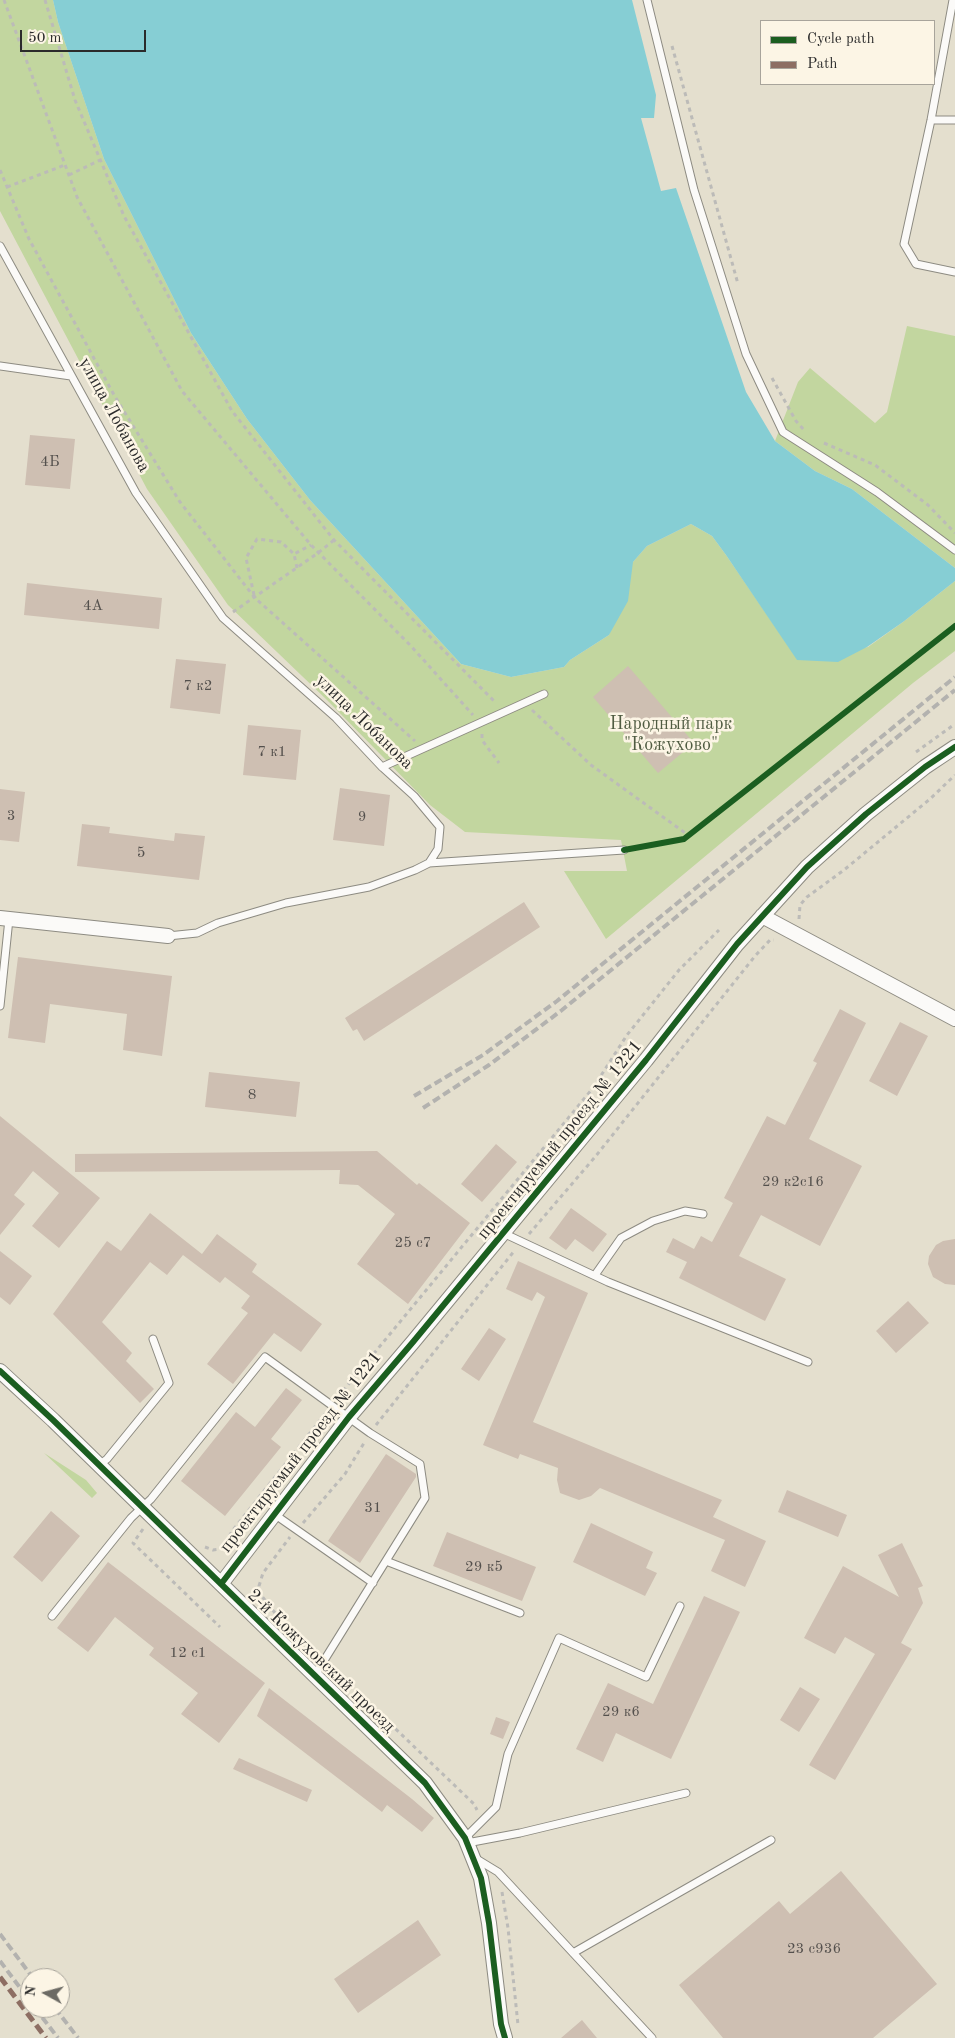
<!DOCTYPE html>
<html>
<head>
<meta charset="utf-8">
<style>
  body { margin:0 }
  #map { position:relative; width:955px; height:2038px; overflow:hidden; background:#e4dfce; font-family:"Old Standard TT",serif }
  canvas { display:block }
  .legend { position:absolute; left:760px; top:20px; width:175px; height:65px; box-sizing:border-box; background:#fcf5e5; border:1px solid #a8a49b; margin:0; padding:6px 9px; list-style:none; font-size:15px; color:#2b2b2b }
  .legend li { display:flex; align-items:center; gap:10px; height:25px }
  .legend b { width:25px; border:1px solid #a8a49b }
  .north { position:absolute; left:20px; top:1968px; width:50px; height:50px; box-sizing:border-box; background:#fcf5e5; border:1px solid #a8a49b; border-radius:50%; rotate:277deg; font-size:14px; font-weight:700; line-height:20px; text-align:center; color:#2b2b2b }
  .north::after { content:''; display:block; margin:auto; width:18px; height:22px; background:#6c6a64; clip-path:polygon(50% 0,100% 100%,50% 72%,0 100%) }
  .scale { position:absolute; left:20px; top:30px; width:126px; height:22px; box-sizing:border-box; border:2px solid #2b2b2b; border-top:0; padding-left:6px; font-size:15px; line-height:18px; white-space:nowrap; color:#2b2b2b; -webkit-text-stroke:4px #fcf5e5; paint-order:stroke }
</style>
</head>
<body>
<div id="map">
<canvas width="955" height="2038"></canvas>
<ul class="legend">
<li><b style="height:6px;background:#1b5e20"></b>Cycle path</li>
<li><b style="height:6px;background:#8d6e63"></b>Path</li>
</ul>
<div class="north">N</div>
<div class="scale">50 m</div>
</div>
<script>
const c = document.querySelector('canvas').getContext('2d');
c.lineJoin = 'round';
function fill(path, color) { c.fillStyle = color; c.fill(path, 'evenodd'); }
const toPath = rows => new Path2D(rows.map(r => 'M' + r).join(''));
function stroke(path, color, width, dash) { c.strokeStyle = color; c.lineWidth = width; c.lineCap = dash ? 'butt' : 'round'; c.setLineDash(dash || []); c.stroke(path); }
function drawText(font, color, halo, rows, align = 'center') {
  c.font = font + ' "Old Standard TT",serif'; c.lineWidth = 5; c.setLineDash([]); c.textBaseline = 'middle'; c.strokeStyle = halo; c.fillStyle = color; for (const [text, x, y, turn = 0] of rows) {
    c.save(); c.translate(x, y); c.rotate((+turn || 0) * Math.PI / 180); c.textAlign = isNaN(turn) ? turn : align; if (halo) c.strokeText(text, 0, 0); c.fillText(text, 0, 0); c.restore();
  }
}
fill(toPath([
  [0,0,53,0,58,22,104,159,191,333,247,419,310,500,461,664,511,677,564,667,570,660,609,635,632,563,647,546,691,524,712,536,726,555,798,660,868,647,903,622,955,581,955,568,852,489,815,471,775,441,798,382,810,368,875,423,887,412,907,326,955,336,955,651,913,683,606,939,564,871,627,871,621,840,465,832,430,805,327,700,228,605,147,489,0,211],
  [44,1453,86,1480,97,1493,92,1498]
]), '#c2d69f');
fill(toPath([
  [53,0,632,0,656,95,654,118,641,118,661,191,676,188,746,392,775,441,815,471,852,489,955,568,955,581,903,622,867,647,838,662,797,660,726,555,712,536,691,524,647,546,633,562,628,601,609,635,570,660,564,667,511,677,461,664,310,500,247,419,191,333,104,159,58,22]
]), '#86ced4');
fill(toPath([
  [30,435,75,439,70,489,25,485],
  [27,583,162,598,159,629,24,615],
  [176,659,226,664,220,714,170,708],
  [628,666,694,743,658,773,593,697],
  [248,725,301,730,296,780,243,775],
  [340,788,390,795,384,846,333,840],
  [0,789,25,792,19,842,0,840],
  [82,824,110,827,109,833,174,841,175,833,205,836,199,880,77,866],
  [524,902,540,927,364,1041,357,1029,353,1031,345,1018],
  [18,957,172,976,162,1056,123,1050,127,1014,50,1004,45,1043,8,1038],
  [840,1009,866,1023,809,1139,862,1166,820,1246,761,1215,739,1256,786,1279,765,1321,679,1278,687,1262,666,1252,673,1238,694,1249,701,1236,712,1242,733,1203,724,1198,767,1116,785,1125,817,1063,813,1061],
  [900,1022,928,1036,897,1096,869,1081],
  [209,1072,300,1082,296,1117,205,1107],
  [0,1116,100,1198,59,1248,32,1226,59,1193,33,1171,14,1195,25,1204,0,1235],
  [496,1144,517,1162,482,1202,461,1184],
  [377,1151,417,1185,419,1183,470,1223,408,1304,357,1264,395,1214,358,1185,339,1184,340,1170,75,1172,75,1154],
  [571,1208,607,1234,593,1252,575,1239,566,1250,549,1238],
  [150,1213,202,1254,217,1234,257,1264,252,1272,322,1324,301,1352,274,1333,233,1384,207,1364,248,1313,241,1308,250,1296,225,1277,220,1283,183,1255,167,1275,150,1262,102,1322,132,1353,126,1361,154,1389,140,1403,53,1314,107,1241,121,1251],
  [955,1239,955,1285,945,1284,933,1277,928,1264,929,1256,936,1245,943,1241],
  [0,1251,32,1276,10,1305,0,1297],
  [518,1261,588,1293,533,1422,722,1500,713,1517,766,1541,745,1587,711,1571,725,1540,600,1488,591,1496,579,1500,560,1493,557,1480,558,1468,520,1454,518,1459,483,1445,545,1297,537,1292,532,1301,506,1289],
  [908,1301,929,1323,896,1353,876,1331],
  [489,1328,506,1339,479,1381,461,1369],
  [286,1388,302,1400,271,1439,281,1447,225,1516,181,1481,236,1412,255,1427],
  [386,1454,416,1474,416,1477,360,1563,328,1541],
  [787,1490,847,1515,838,1537,778,1512],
  [51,1511,80,1536,42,1582,13,1557],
  [591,1523,653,1552,646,1568,657,1573,645,1596,573,1562],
  [447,1532,536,1567,522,1601,433,1566],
  [902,1543,923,1586,918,1588,923,1603,901,1643,912,1649,835,1780,809,1765,875,1654,845,1637,835,1654,804,1638,843,1566,899,1597,878,1555],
  [108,1562,265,1683,219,1743,181,1714,198,1693,149,1655,154,1648,115,1617,88,1652,57,1628],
  [704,1596,740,1612,671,1759,616,1733,603,1762,576,1749,608,1683,653,1704],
  [800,1687,820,1699,799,1732,780,1720],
  [269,1688,412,1799,434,1818,422,1832,387,1805,382,1812,257,1716],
  [496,1717,510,1722,503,1739,490,1734],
  [239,1758,312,1790,307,1802,233,1769],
  [841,1871,937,1984,873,2038,723,2038,679,1985,779,1901,790,1914],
  [418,1920,441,1955,358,2013,334,1979],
  [582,2020,597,2038,561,2038]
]), '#cebfb2');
const service = toPath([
  [647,0,694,190,746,354,783,432,877,492,955,550],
  [953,0,931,120,904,244,916,264,955,272],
  [931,120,955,120],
  [0,246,136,493,223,618,336,718,382,767,414,796,440,827,438,849,429,863,415,870,369,887,286,903,218,923,197,933,168,936],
  [0,366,71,376],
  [382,767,544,694],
  [429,863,624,850],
  [0,1006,9,919],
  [503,1233,608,1282,808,1362],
  [595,1275,621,1238,653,1221,685,1211,703,1214],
  [99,1465,107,1459,169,1383,153,1339],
  [274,1514,373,1583],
  [386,1561,520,1613],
  [52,1616,131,1518,151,1499,265,1357,370,1433,420,1464,425,1498,315,1675],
  [465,1838,496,1807,508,1754,559,1638,646,1677,680,1606],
  [467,1843,520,1833,686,1793],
  [475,1858,498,1872,652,2038],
  [573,1953,771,1840]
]);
const minor = toPath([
  [762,916,955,1019],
  [0,918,168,936],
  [0,1371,53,1420,425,1783,465,1838,481,1878,489,1923,501,2024,505,2038],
  [221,1584,349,1417,413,1342,646,1060,737,944,807,867,866,814,925,767,955,747]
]);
stroke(service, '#8d8b82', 9);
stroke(minor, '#8d8b82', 16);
stroke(toPath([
  [4,0,77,197,182,391,311,545,411,646,473,715],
  [45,0,75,100,124,216,232,411,334,540,496,703],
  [672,46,738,284],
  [0,170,29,239,114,395,180,502,255,598,415,741],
  [69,175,100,160],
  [7,187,65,165],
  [772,378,796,421,804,430],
  [824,443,875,465,928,505,955,533],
  [297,568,294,554,311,545],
  [254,595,246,558,257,539,281,542,294,554],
  [233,612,318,553,334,540],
  [532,710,591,765,688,835],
  [482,734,482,740,499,763],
  [916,752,955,724],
  [799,919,800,905,807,897,844,870,930,799,955,775],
  [529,1234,595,1157,755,956,770,940,774,940],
  [338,1397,593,1088,627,1035,679,970,719,930],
  [376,1425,515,1250],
  [303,1523,345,1474,364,1443],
  [143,1529,133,1543,220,1627],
  [205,1547,213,1550,221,1549,233,1530,325,1414],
  [275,1613,261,1595,259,1586,263,1573,290,1537],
  [332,1668,474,1804,477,1810],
  [502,1892,508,1928,518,2025]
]), '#bcbbb8', 3, [4, 4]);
stroke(service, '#fbfaf8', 7);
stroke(minor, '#fbfaf8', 14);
stroke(toPath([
  [414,1096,483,1055,557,1001,955,677],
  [423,1108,489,1065,562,1010,955,690],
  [0,1934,33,1978],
  [0,1961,30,2001],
  [35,2008,58,2038],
  [55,2008,78,2038]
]), '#b3b2af', 4, [8, 4]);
stroke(toPath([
  [0,1977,46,2038]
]), '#8d6e63', 5, [10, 5]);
stroke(toPath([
  [624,850,684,839,955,626],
  [0,1371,53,1420,425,1783,465,1838,481,1878,489,1923,501,2024,505,2038],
  [221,1584,349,1417,413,1342,646,1060,737,944,807,867,866,814,925,767,955,747]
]), '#1b5e20', 6);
drawText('15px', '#54504d', null, [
  ["4Б",50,462],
  ["4А",93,606],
  ["7 к2",198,686],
  ["7 к1",272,752],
  ["3",11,816],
  ["9",362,817],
  ["5",141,853],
  ["8",252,1095],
  ["29 к2с16",793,1182],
  ["25 с7",413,1243],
  ["31",373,1508],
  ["29 к5",484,1567],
  ["12 с1",188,1653],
  ["29 к6",621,1712],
  ["23 с936",814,1949]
]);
drawText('18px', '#2b2b2b', '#fcf5e5', [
  ["улица Лобанова",114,415,61],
  ["улица Лобанова",364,722,44],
  ["проектируемый проезд № 1221",560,1140,-51],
  ["проектируемый проезд № 1221",301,1452,-52],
  ["2-й Кожуховский проезд",321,1661,44]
]);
drawText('18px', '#505c42', '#fcf5e5', [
  ["Народный парк",671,724],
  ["\"Кожухово\"",671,745]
]);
</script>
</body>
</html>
